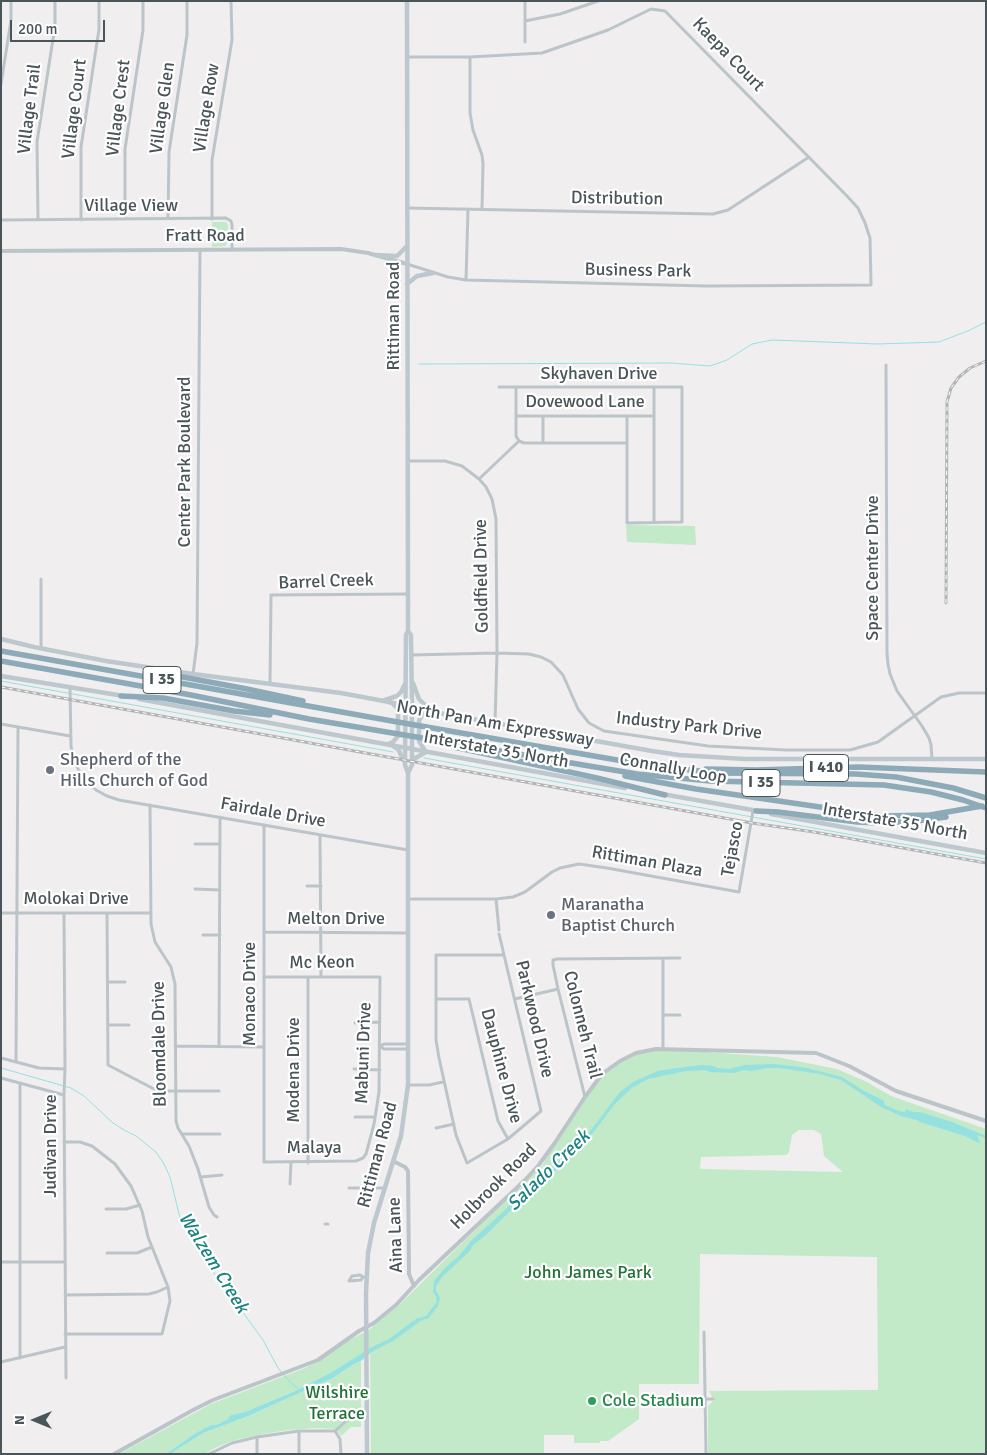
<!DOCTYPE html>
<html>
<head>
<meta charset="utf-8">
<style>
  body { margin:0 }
  #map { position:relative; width:987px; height:1455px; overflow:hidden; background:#f0eeef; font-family:Signika,sans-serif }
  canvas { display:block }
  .frame { position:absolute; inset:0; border:2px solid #495559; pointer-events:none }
  .north { position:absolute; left:10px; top:1395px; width:50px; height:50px; -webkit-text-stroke:4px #fff; paint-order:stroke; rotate:270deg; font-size:14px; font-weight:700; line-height:20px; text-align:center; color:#495559 }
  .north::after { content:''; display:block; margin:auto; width:18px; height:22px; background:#495559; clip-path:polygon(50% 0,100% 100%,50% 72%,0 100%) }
  .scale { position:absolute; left:10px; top:20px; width:95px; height:22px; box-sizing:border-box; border:2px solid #495559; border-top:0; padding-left:6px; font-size:15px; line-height:18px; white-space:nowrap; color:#495559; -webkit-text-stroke:4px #fff; paint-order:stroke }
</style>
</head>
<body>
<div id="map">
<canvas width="987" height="1455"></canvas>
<div class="frame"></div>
<div class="north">N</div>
<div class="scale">200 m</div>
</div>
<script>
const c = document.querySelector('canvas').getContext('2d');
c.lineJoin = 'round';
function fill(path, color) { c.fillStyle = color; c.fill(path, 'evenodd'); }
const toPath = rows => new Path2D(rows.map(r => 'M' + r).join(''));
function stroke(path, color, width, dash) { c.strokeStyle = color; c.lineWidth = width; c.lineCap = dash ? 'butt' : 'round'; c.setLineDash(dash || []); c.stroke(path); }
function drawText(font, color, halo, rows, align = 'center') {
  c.font = font + ' Signika,sans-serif'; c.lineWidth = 4.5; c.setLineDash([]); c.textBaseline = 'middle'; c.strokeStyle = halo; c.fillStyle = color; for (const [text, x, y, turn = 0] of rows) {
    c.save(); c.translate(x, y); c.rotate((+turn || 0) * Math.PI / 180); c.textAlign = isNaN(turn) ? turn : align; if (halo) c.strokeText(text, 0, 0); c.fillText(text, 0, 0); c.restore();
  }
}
fill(toPath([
  [226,222,228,225,228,242,225,246,212,247,212,222],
  [626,525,695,526,696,545,627,542],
  [663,1049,777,1057,837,1069,865,1081,891,1096,986,1129,986,1454,708,1454,708,1406,713,1401,713,1399,709,1391,878,1390,877,1257,700,1254,699,1384,639,1384,639,1419,608,1441,600,1441,600,1443,574,1443,574,1435,544,1435,544,1454,371,1454,370,1349,332,1372,295,1391,245,1412,231,1415,228,1420,216,1425,211,1425,194,1434,166,1454,119,1454,211,1404,305,1368,319,1361,346,1342,370,1329,399,1305,525,1181,542,1166,554,1144,605,1072,624,1058,642,1052],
  [799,1130,814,1130,821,1134,824,1156,843,1172,700,1169,701,1157,786,1155,789,1152,792,1135],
  [361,1361,361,1427,351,1427,341,1436,336,1429,315,1428,289,1430,263,1434,235,1440,217,1447,204,1454,170,1454,203,1433,246,1417,333,1378,354,1364]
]), '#c2e9c8');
fill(toPath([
  [775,1064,807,1068,842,1077,864,1091,883,1100,885,1105,899,1111,904,1112,906,1111,906,1109,913,1112,920,1112,952,1122,986,1136,986,1138,977,1135,980,1143,979,1143,965,1136,920,1122,917,1120,901,1116,881,1107,841,1080,820,1074,780,1068,767,1068,751,1071,744,1070,734,1073,710,1072,705,1070,686,1071,648,1079,633,1087,622,1097,615,1104,582,1147,508,1213,486,1235,473,1245,470,1251,442,1277,436,1286,436,1291,440,1298,438,1306,428,1319,425,1319,419,1322,393,1341,373,1351,361,1361,354,1364,333,1378,246,1417,203,1433,170,1454,166,1454,194,1434,211,1425,216,1425,227,1420,231,1415,245,1412,295,1391,332,1372,372,1347,389,1339,416,1319,426,1316,437,1302,436,1296,433,1292,434,1281,445,1268,459,1256,472,1240,504,1211,519,1195,561,1159,566,1157,577,1144,585,1138,619,1093,633,1082,658,1071,677,1068,702,1065,713,1066,718,1068,729,1069,745,1065]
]), '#94e1e0');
stroke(toPath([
  [419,364,671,363,710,366,727,360,752,344,772,340,878,344,939,342,970,330,986,322],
  [1,681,393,752],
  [424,758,986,859],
  [1,1068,71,1088,84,1096,113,1123,124,1130,136,1136,156,1152,164,1164,170,1177,180,1218,215,1274,263,1340,278,1368,287,1379,298,1389]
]), '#94e1e0', 1);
stroke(toPath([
  [525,21,560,14,598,1],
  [525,42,525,1],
  [407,57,470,57,542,53,608,30,651,9,665,11,847,196,858,208,865,223,870,238,871,285,706,286,466,280,448,277,407,264],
  [470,57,470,113,473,130,482,155,483,164,482,209],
  [1,84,11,20,11,1],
  [407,208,713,214,728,210,809,157],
  [125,219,125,149,143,30,143,1],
  [168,219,169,152,187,35,187,1],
  [212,219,212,160,232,40,231,1],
  [1,220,226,218,231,221,232,225,232,250],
  [38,220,37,142,55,26,55,1],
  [81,220,81,147,99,29,99,1],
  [466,280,468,209],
  [886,365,887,653,888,664,890,674,897,691,922,726,929,738,931,745,932,759],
  [499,387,682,387,682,522,627,523,627,416],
  [516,387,516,436,519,441],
  [516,416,654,416],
  [519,441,524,443,627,443],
  [543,443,543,416],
  [408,461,445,461,462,466,479,479,486,487,492,499,496,519,497,653,495,723],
  [479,479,519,441],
  [654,522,654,387],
  [41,579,41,648],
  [411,655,497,653,529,654,541,657,551,662,563,675,578,709,589,723,604,731,708,746,786,750,850,750,878,742,941,697,959,693,986,693],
  [193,674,197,643,200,250],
  [270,683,271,595,408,594],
  [70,687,71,746,74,760,79,771,86,781,96,790,107,796,119,800,408,850],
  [1,724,70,736],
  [150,805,151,924,155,942,171,967,175,984,176,1121,178,1128,189,1146,198,1169,209,1207,214,1215,217,1217],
  [264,825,264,1162,356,1161,363,1158,366,1154,374,1124,379,1092,380,977,264,977],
  [320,836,321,977],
  [195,844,220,844],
  [307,886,321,886],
  [195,889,220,890],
  [408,899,496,899,513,897,525,892,552,872,560,868,579,864,607,868,739,892,753,811],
  [496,899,499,930],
  [1,913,150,913],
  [64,913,65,1069,64,1095,66,1378],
  [107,913,108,1065,154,1089,166,1091,219,1091],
  [264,932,408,933],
  [499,934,501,942,504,955,541,1111,508,1139,467,1163,456,1135,439,1058,436,1040,436,955,504,955],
  [203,935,220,935],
  [308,978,308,1163],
  [108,982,125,982],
  [436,999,469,999,498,1121,508,1139],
  [515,999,558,989],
  [663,1015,680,1015],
  [355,1023,380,1022],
  [108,1025,129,1025],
  [175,1046,264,1047],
  [219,1046,220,817],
  [381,1046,384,1044,408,1044],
  [381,1047,384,1049,408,1049],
  [663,1049,663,959],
  [1,1058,39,1068,65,1069],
  [16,1061,18,727],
  [354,1069,380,1070],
  [1,1078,64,1095],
  [20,1083,20,1358],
  [408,1085,429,1085,443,1082],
  [585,1097,558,989,553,965,553,960,557,959,680,958],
  [355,1117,375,1117],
  [436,1128,454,1124],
  [182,1134,220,1134],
  [64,1142,80,1142,92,1146,115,1164,131,1186,142,1211,148,1237,168,1287,170,1301,162,1334,65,1334],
  [201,1177,222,1175],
  [290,1184,291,1162],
  [349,1188,384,1188],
  [106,1209,126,1209,140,1205],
  [325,1224,328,1224],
  [107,1253,137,1253,152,1247],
  [1,1262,65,1262],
  [349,1281,352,1276,360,1275,363,1277,366,1277],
  [349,1281,361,1280,363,1277],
  [65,1295,149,1294,157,1292,168,1287],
  [704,1332,706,1454],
  [1,1362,65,1347],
  [705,1399,713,1399],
  [299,1431,299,1454],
  [335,1431,340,1439,341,1454],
  [257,1437,257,1454],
  [209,1454,232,1443,257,1437,299,1431,335,1431,355,1413,367,1410]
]), '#bbc5c9', 3);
stroke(toPath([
  [1,251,341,249,368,253,407,264],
  [393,1161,405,1167,408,1171,409,1274,414,1286],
  [114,1454,193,1410,213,1400,318,1360,359,1331,374,1323,396,1305,419,1280,525,1180,538,1166,554,1144,585,1097,602,1074,620,1061,636,1053,656,1049,816,1053,849,1066,896,1091,986,1121]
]), '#bbc5c9', 4);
stroke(toPath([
  [407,1,408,623,408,631,406,635,405,765,408,773],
  [375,255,397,256,407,246],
  [407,284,417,276,433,273],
  [1,639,34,647,106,661,193,674,341,693,384,701,433,712,652,751,679,755,745,759,986,759],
  [1,676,124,696],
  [413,683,419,699,430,710],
  [139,699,625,788],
  [385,700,397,696,401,692,405,684],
  [388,744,393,742,398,736,398,712,397,708,393,704],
  [393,746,398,749,404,761],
  [425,751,419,741,419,721,423,713,429,711],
  [412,760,426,752],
  [662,794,758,811],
  [771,814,986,853],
  [367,1454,366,1293,368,1253,374,1223,401,1136,408,1085,408,773,412,765,412,707,411,635,408,631]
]), '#bcc8ce', 4.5);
stroke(toPath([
  [1,651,392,721,646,765,718,773,856,774,896,777,953,788,986,798],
  [1,661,191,695,309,719,637,774,710,781,884,785,931,792,963,800,986,808],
  [161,669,172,675,247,689,303,701],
  [121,696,163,698,234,711,270,715],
  [454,747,597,778,665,795],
  [706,769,756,770,858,767,986,772],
  [625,776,696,789,882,816,930,815,982,806],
  [756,811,778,812,857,822,880,823,917,821,946,817]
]), '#8caab7', 5.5);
const rail = toPath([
  [946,603,947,402,951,388,959,377,970,368,986,361],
  [1,687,752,823,814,832,986,863]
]);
stroke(rail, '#b1b5b8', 3);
stroke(rail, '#fff', 1, [4]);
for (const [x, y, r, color] of [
  [50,770,5,"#6b7280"],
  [551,915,5,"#6b7280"],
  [592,1401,5,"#2e9e5b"]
]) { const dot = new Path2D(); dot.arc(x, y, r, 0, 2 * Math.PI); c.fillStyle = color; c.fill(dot); stroke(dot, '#fff', 2); }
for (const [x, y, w] of [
  [162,680,38],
  [826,768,45],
  [761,783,38]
]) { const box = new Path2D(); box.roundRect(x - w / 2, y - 13.5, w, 27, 4); c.fillStyle = '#fff'; c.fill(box); stroke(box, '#495559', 1); }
drawText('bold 16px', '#495559', null, [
  ["I 35",162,680],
  ["I 410",826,768],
  ["I 35",761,783]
]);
drawText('18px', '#495559', '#fff', [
  ["Kaepa Court",728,55,46],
  ["Village Crest",119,108,-83],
  ["Village Glen",163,108,-82],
  ["Village Row",207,108,-81],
  ["Village Trail",30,109,-83],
  ["Village Court",75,109,-83],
  ["Distribution",617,199,1],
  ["Village View",131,206],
  ["Fratt Road",205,236],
  ["Business Park",638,271,1],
  ["Rittiman Road",394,316,-90],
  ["Skyhaven Drive",599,374],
  ["Dovewood Lane",585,402],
  ["Center Park Boulevard",185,462,-90],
  ["Space Center Drive",873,568,-90],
  ["Goldfield Drive",482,576,-91],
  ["Barrel Creek",326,582,-2],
  ["North Pan Am Expressway",495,724,10],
  ["Industry Park Drive",689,726,6],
  ["Interstate 35 North",496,750,10],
  ["Connally Loop",673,769,10],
  ["Fairdale Drive",273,813,10],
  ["Interstate 35 North",895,822,10],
  ["Tejasco",733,849,-80],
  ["Rittiman Plaza",647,862,10],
  ["Molokai Drive",76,899],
  ["Melton Drive",336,919],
  ["Mc Keon",322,963,-1],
  ["Monaco Drive",250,994,-90],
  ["Parkwood Drive",534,1019,77],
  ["Colonneh Trail",582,1025,76],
  ["Bloomdale Drive",160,1044,-91],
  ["Mabuni Drive",364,1053,-88],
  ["Dauphine Drive",501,1066,75],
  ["Modena Drive",294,1070,-90],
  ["Judivan Drive",51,1146,-90],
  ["Malaya",314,1148],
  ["Rittiman Road",378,1155,-75],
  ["Holbrook Road",494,1187,-45],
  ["Aina Lane",396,1235,-92]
]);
drawText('18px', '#5b616d', '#fff', [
  ["Shepherd of the",60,760],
  ["Hills Church of God",60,781],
  ["Maranatha",561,905],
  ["Baptist Church",561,926]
], 'left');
drawText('18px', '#227238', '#fff', [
  ["John James Park",588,1273],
  ["Wilshire",337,1393],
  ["Terrace",337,1414]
]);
drawText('18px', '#27864d', '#fff', [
  ["Cole Stadium",602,1401]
], 'left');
drawText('italic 19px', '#1b8382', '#fff', [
  ["Salado Creek",549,1171,-44],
  ["Walzem Creek",213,1263,58]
]);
</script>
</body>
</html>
